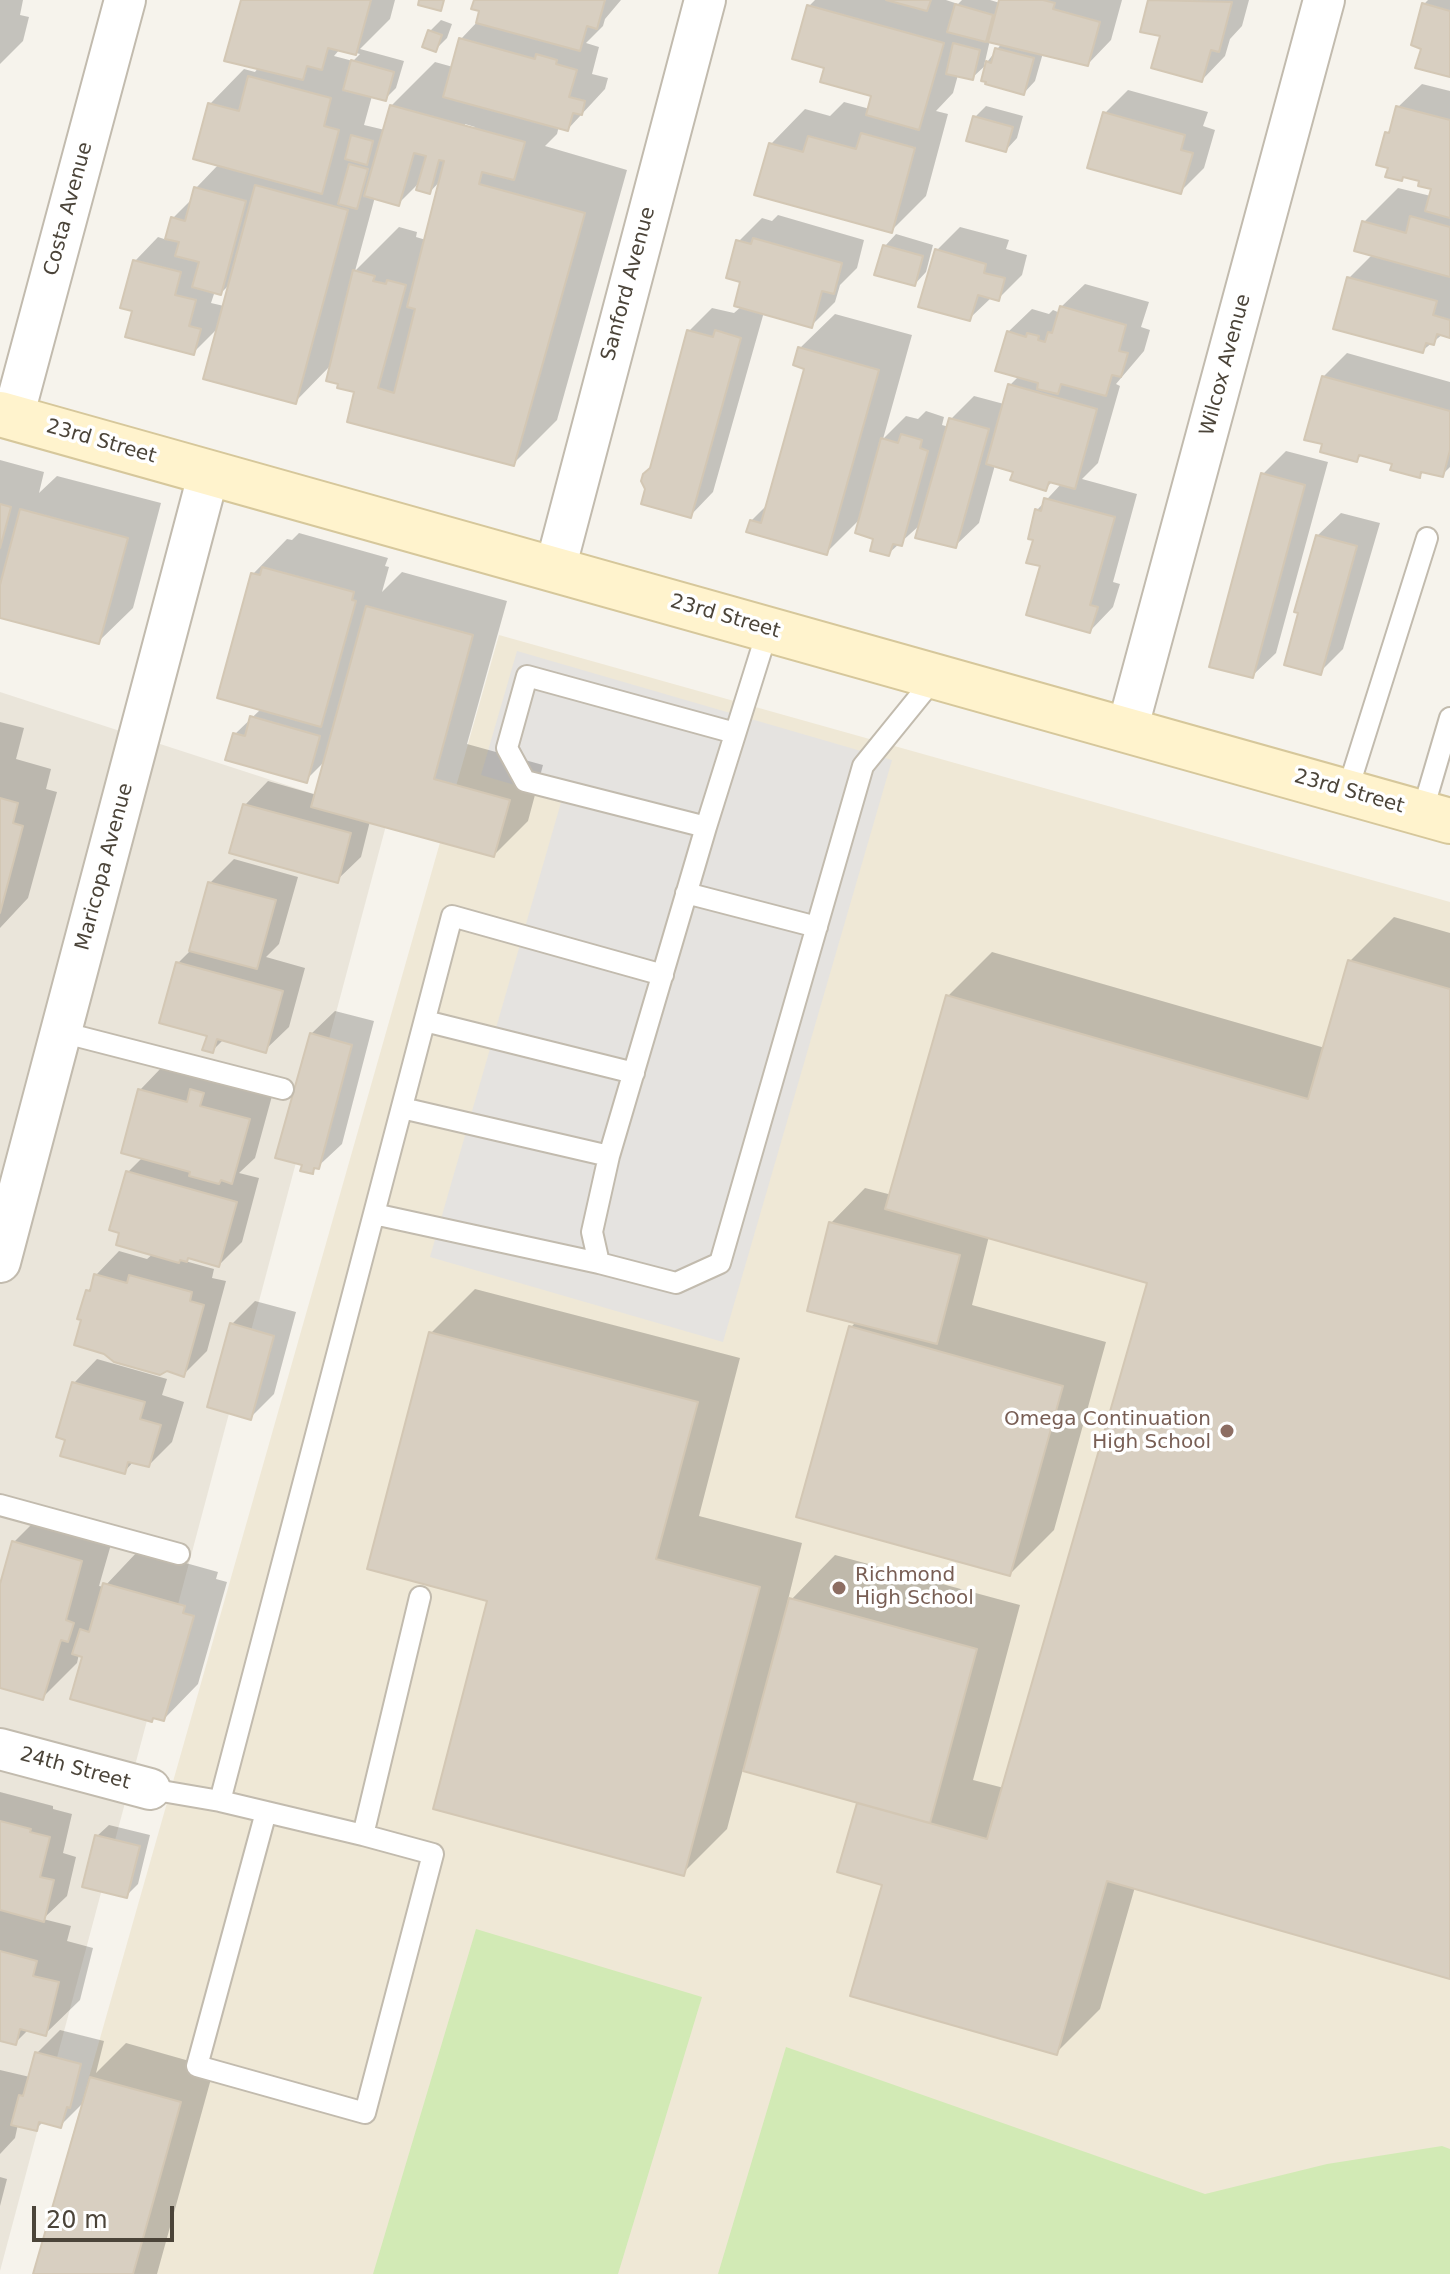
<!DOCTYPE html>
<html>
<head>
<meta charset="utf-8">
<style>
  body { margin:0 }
  #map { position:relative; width:1450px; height:2274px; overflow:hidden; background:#f6f3ec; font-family:"DejaVu Sans",sans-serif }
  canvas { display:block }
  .scale { position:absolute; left:32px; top:2206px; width:142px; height:36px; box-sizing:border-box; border:4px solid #4b4439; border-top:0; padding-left:10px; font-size:24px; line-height:28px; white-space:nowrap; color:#4b4439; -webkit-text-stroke:6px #fff; paint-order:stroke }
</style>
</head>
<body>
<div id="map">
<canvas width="1450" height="2274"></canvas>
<div class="scale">20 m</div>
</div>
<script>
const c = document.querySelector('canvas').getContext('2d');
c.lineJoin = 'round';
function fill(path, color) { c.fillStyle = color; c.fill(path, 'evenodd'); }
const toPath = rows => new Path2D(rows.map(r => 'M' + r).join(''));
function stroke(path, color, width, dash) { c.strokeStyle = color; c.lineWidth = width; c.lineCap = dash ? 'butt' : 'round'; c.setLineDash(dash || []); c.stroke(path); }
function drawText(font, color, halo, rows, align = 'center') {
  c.font = font + ' "DejaVu Sans",sans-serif'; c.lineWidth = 7; c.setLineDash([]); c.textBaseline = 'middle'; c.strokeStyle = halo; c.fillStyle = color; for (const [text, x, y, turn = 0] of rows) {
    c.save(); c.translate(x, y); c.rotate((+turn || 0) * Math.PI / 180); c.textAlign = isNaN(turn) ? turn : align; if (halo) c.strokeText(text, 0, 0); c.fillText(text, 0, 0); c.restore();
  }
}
fill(toPath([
  [0,692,388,818,0,2271]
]), '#eae5da');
fill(toPath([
  [499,635,1450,902,1450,2274,33,2274]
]), '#efe8d6');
fill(toPath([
  [476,1929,702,1997,618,2274,373,2274],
  [786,2047,1205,2194,1327,2164,1442,2146,1450,2149,1450,2274,718,2274]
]), '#d2eab5');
fill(toPath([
  [517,651,892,760,723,1342,430,1257,562,799,481,775]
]), '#e5e3e0');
fill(toPath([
  [0,0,23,0,20,15,29,17,23,41,0,64],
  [243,0,395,0,390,19,360,49,404,61,396,88,385,99,372,96,364,125,385,130,391,106,435,62,453,67,461,39,478,21,481,10,476,0,621,0,605,19,603,26,586,43,599,47,592,74,608,78,605,89,568,129,559,126,557,134,545,146,627,170,557,420,513,464,356,391,332,364,295,402,219,327,193,353,134,310,135,261,158,237,167,240,173,218,193,198,196,188,219,164,210,104,244,69,255,72,258,68],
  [340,49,360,54,353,61,334,56],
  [465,124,475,127,472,130,465,128],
  [441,180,426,240,416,237,417,232,399,227,355,271,375,197,398,204,421,181,430,192],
  [231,283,224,306,211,303,215,291,221,293],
  [815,0,946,0,958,4,962,0,990,0,1000,3,1001,0,1122,0,1111,40,1088,64,1043,53,1035,81,1024,93,988,63,972,78,958,75,953,93,936,111,948,114,926,196,891,231,771,144,805,109,830,116,844,102,870,109,874,94,826,66,809,6],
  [990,40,1002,43,984,66],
  [1150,0,1249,0,1242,26,1230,39,1225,56,1202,80,1162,35,1142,30],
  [1428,0,1450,0,1450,75,1423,47,1424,4],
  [441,20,452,24,447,38,436,49,430,31],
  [1422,84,1450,91,1450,336,1443,334,1422,351,1349,278,1373,254,1364,222,1398,188,1431,196,1434,188,1422,180,1405,175,1402,179,1390,167,1387,133,1393,128,1398,107],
  [1128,90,1208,112,1203,126,1215,130,1204,168,1181,191,1105,113],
  [986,106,1023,116,1017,138,1006,150,975,117],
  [778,215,864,240,857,268,840,285,835,302,811,326,764,312,713,492,690,516,647,489,689,331,712,308,734,313,742,306,738,242,762,218,772,221],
  [960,227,1009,240,1006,249,1027,255,1022,275,998,299,992,297,969,319,937,250],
  [896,234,933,245,926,272,915,284,885,246],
  [1085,284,1149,302,1141,327,1150,330,1144,351,1116,384,1120,386,1098,463,1082,479,1137,494,1113,582,1120,584,1113,607,1090,631,1042,565,1035,539,1037,510,1062,483,1053,481,1046,488,1015,471,995,465,979,523,955,546,921,524,888,554,861,518,826,553,751,521,768,504,806,368,800,348,835,314,912,335,883,439,906,416,918,419,926,411,944,417,942,425,949,427,951,419,974,396,1004,404,1010,385,1019,376,1008,332,1032,309,1049,314,1053,310,1060,313,1061,307],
  [1347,353,1450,382,1450,467,1442,475,1425,471,1419,476,1394,462,1363,454,1356,460,1323,377],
  [1286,451,1328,462,1276,653,1252,676,1263,474],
  [0,460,44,472,39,493,57,476,161,503,133,608,98,642,0,616],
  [1341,513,1380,523,1343,649,1320,672,1317,536],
  [299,533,388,558,385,566,389,567,382,592,402,572,507,601,467,744,543,765,528,821,494,855,370,821,361,857,337,880,245,805,268,781,317,795,326,760,306,780,235,734,261,709,253,574,287,539,292,540],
  [0,722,24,728,16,759,51,769,46,789,57,792,28,898,0,928],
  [234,859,298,877,279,944,266,957,305,968,289,1027,265,1050,224,1039,212,1051,209,1035,178,963,191,950,210,883],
  [1394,917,1450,933,1450,1977,1135,1887,1100,2009,1056,2053,885,1883,839,1870,859,1802,743,1769,727,1829,683,1873,489,1599,431,1333,475,1289,740,1358,699,1516,802,1543,787,1604,835,1555,1020,1605,973,1780,1004,1788,1149,1282,989,1236,972,1305,1106,1342,1054,1530,1010,1574,851,1327,857,1321,831,1223,865,1188,892,1195,948,996,992,952,1325,1048,1350,961],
  [335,1011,374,1021,342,1144,312,1172,311,1034],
  [163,1066,272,1096,255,1158,239,1173,259,1178,242,1242,219,1265,190,1257,185,1261,214,1269,212,1278,226,1281,207,1351,184,1374,167,1369,88,1291,93,1285,96,1275,119,1251,147,1259,153,1254,128,1172,143,1157,140,1090],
  [255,1301,296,1312,274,1394,250,1418,232,1324],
  [97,1359,167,1379,162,1395,184,1402,172,1442,149,1465,134,1461,124,1472,68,1439,74,1383],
  [48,1508,116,1527,99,1586,104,1587,139,1550,218,1572,216,1579,227,1582,198,1684,164,1719,155,1716,151,1720,85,1655,79,1654,77,1663,42,1698,0,1686,0,1592,14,1542],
  [0,1792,53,1806,53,1809,72,1814,63,1853,76,1857,67,1896,43,1919,71,1926,67,1941,93,1948,80,2000,45,2034,28,2030,15,2043,0,2039],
  [109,1825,150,1835,138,1884,126,1896,97,1836],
  [60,2030,104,2041,96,2073,126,2043,214,2068,157,2274,35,2274,84,2102,61,2125,44,2121,36,2129,18,2124,15,2138,0,2154,0,2070,30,2077,37,2053],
  [0,2177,7,2179,0,2206]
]), '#0003');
const building = toPath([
  [241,0,371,0,356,55,328,48,322,70,307,66,303,80,224,61,241,0],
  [419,0,444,0,441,11,418,5,419,0],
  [474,0,605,0,597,29,587,26,580,51,476,23,479,11,471,9,474,0],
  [886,0,931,0,927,11,886,0],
  [999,0,1043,0,1055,3,1053,9,1100,22,1088,66,988,42,999,0],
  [1148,0,1232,2,1219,52,1211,50,1202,82,1151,68,1160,36,1140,32,1148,0],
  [1422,3,1450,11,1450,77,1415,68,1421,49,1411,45,1422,3],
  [955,4,993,15,986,42,947,32,955,4],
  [807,5,944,43,919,130,866,115,871,96,820,82,824,68,792,59,807,5],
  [428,30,442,35,436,52,422,47,428,30],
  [459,38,535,59,536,54,557,60,556,64,577,70,569,97,585,101,582,115,573,113,568,131,443,97,459,38],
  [953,43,980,50,973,80,946,74,953,43],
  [995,48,1034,58,1024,95,985,84,986,82,981,81,986,61,991,63,995,48],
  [351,60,394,72,386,101,343,90,351,60],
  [248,76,331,98,324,126,339,130,322,194,193,159,208,103,239,111,248,76],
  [390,105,525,142,514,180,482,172,479,184,585,213,514,466,347,422,354,392,337,388,338,384,326,381,353,270,375,276,373,281,386,284,387,280,406,285,378,388,394,393,415,309,407,307,444,161,439,160,430,194,416,190,426,156,414,153,399,206,364,196,390,105],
  [1396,106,1450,120,1450,218,1425,211,1431,189,1418,186,1419,181,1403,177,1402,181,1385,177,1388,168,1376,165,1385,132,1389,133,1396,106],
  [1103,112,1185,135,1181,150,1193,153,1181,194,1087,168,1103,112],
  [973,116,1013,127,1006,152,966,141,973,116],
  [861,133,915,148,892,233,754,195,769,143,803,152,808,136,856,149,861,133],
  [351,135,373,141,367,165,345,159,351,135],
  [349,164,368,169,357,209,338,204,349,164],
  [255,185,348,210,296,404,203,379,255,185],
  [194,187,246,201,221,295,192,287,199,262,175,256,179,242,165,239,171,217,185,221,194,187],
  [1410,216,1450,227,1450,277,1354,251,1362,221,1406,233,1410,216],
  [753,238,842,263,834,294,822,291,812,328,734,306,740,282,726,278,736,240,751,244,753,238],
  [883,245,923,256,915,286,874,275,883,245],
  [935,249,986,264,984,273,1005,278,999,301,978,295,970,321,918,307,935,249],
  [133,260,181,272,175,295,196,300,189,326,201,329,194,355,125,337,132,311,120,308,133,260],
  [1347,277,1437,301,1433,315,1450,320,1450,338,1437,334,1434,345,1426,343,1423,353,1333,329,1347,277],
  [1060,306,1126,325,1119,351,1128,353,1121,377,1112,375,1106,396,1061,384,1058,394,1037,389,1038,383,995,371,1007,331,1026,337,1027,333,1039,336,1038,340,1045,342,1048,332,1052,333,1060,306],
  [687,330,713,337,715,330,741,338,691,518,641,504,645,489,641,481,643,474,650,468,687,330],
  [798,347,879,370,827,555,746,532,750,520,761,523,804,369,793,365,798,347],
  [1322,376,1450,411,1450,450,1443,477,1421,472,1420,478,1390,470,1392,464,1359,455,1357,462,1320,452,1322,444,1304,440,1322,376],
  [1008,384,1097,409,1075,489,1049,482,1046,491,1010,480,1013,472,986,464,1008,384],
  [949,418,989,429,956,548,915,538,949,418],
  [901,434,922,440,920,448,928,451,902,546,893,544,889,556,870,551,873,539,855,533,881,438,898,443,901,434],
  [1261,473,1305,485,1253,678,1209,667,1261,473],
  [1044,498,1115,517,1090,605,1098,607,1090,633,1026,615,1040,566,1026,563,1033,540,1028,539,1035,509,1041,511,1044,498],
  [0,504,11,507,0,548,0,504],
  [20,509,128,538,99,644,0,618,0,585,20,509],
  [1316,535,1357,546,1321,675,1284,665,1298,613,1294,612,1316,535],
  [262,567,354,592,352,600,356,601,321,727,217,698,251,573,260,575,262,567],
  [366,606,473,635,434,779,510,800,494,857,311,807,366,606],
  [250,716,320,736,307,783,225,760,233,733,245,736,250,716],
  [0,798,18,803,13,823,23,826,0,913,0,798],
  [243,804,351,833,338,883,229,853,243,804],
  [208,882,276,900,257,969,189,951,208,882],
  [1348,960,1450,989,1450,1979,1107,1881,1057,2055,850,1996,882,1885,837,1872,857,1803,987,1839,1147,1283,885,1209,946,995,1308,1099,1348,960],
  [176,962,283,991,266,1053,217,1039,213,1053,202,1050,207,1036,159,1023,176,962],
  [310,1033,352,1045,319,1169,314,1168,313,1174,300,1171,302,1165,275,1158,310,1033],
  [138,1089,187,1102,190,1089,204,1093,200,1106,250,1119,232,1184,221,1180,219,1184,189,1176,190,1172,121,1153,138,1089],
  [126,1171,237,1202,219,1267,188,1258,187,1262,180,1260,179,1263,116,1245,119,1233,109,1230,126,1171],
  [829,1222,960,1255,937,1344,807,1311,829,1222],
  [94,1274,127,1283,129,1275,192,1292,190,1301,204,1305,184,1377,167,1371,160,1375,114,1362,104,1354,74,1345,81,1320,77,1319,86,1290,90,1291,94,1274],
  [230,1323,274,1336,251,1420,207,1407,230,1323],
  [849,1326,1063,1386,1010,1576,796,1517,849,1326],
  [429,1332,698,1402,656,1559,760,1587,684,1876,433,1809,487,1601,367,1569,429,1332],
  [72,1382,145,1402,140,1419,161,1425,149,1467,128,1462,125,1474,60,1456,65,1440,56,1437,72,1382],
  [12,1541,82,1561,66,1620,74,1623,68,1642,61,1640,43,1700,0,1688,0,1584,12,1541],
  [103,1583,185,1606,183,1613,194,1616,164,1721,153,1718,152,1722,70,1699,82,1657,72,1654,80,1629,89,1632,103,1583],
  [789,1598,977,1649,930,1823,743,1771,789,1598],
  [0,1821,31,1829,30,1832,50,1837,40,1877,54,1880,44,1922,0,1910,0,1821],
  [95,1835,140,1846,127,1898,82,1887,95,1835],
  [0,1951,37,1961,33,1976,59,1982,46,2036,20,2029,16,2045,0,2041,0,1951],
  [35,2052,81,2064,70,2108,67,2107,61,2128,39,2122,37,2131,11,2125,19,2095,23,2096,35,2052],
  [90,2077,181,2102,133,2274,33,2274,90,2077]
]);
fill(building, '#d8cfc1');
stroke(building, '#d3c7b4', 2);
const service = toPath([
  [735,733,527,676,507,748,525,781,706,827,768,629],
  [1347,792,1427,538],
  [1422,813,1450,718],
  [706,827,609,1156,592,1232,599,1263,676,1283,720,1263,863,766,936,676],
  [686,893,817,927],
  [425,1021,634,1073],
  [61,1032,283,1089],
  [402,1108,609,1156],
  [374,1214,599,1263],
  [0,1505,179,1554],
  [150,1789,220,1801,363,1835,420,1597],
  [220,1801,452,916,663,975],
  [266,1812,197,2066,365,2113,433,1854,363,1835]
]);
const minor = toPath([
  [13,417,125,0],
  [555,569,705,0],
  [1127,730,1324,0],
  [0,1262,209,472],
  [0,1749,150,1789]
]);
const secondary = toPath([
  [0,414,1450,821]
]);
stroke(service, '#c2bbae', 24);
stroke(minor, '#c2bbae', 44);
stroke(secondary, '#d6c79b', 48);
stroke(service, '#fff', 20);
stroke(minor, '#fff', 40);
stroke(secondary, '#fff3cd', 44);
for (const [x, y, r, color] of [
  [1227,1431,8,"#8d6e63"],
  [839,1588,8,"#8d6e63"]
]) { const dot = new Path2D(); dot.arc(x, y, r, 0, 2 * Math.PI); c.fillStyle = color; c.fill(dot); stroke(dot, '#fff', 3); }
drawText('20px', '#4b4439', '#fff', [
  ["Costa Avenue",69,209,-75],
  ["Sanford Avenue",629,284,-75],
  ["Wilcox Avenue",1226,365,-75],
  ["23rd Street",101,442,16],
  ["23rd Street",725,617,16],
  ["23rd Street",1349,792,16],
  ["Maricopa Avenue",105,867,-75],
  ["24th Street",75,1769,15]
]);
drawText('20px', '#785e54', '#fff', [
  ["Omega Continuation",1211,1420],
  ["High School",1211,1443],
  ["Richmond",855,1576,"left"],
  ["High School",855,1599,"left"]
], 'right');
</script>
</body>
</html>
